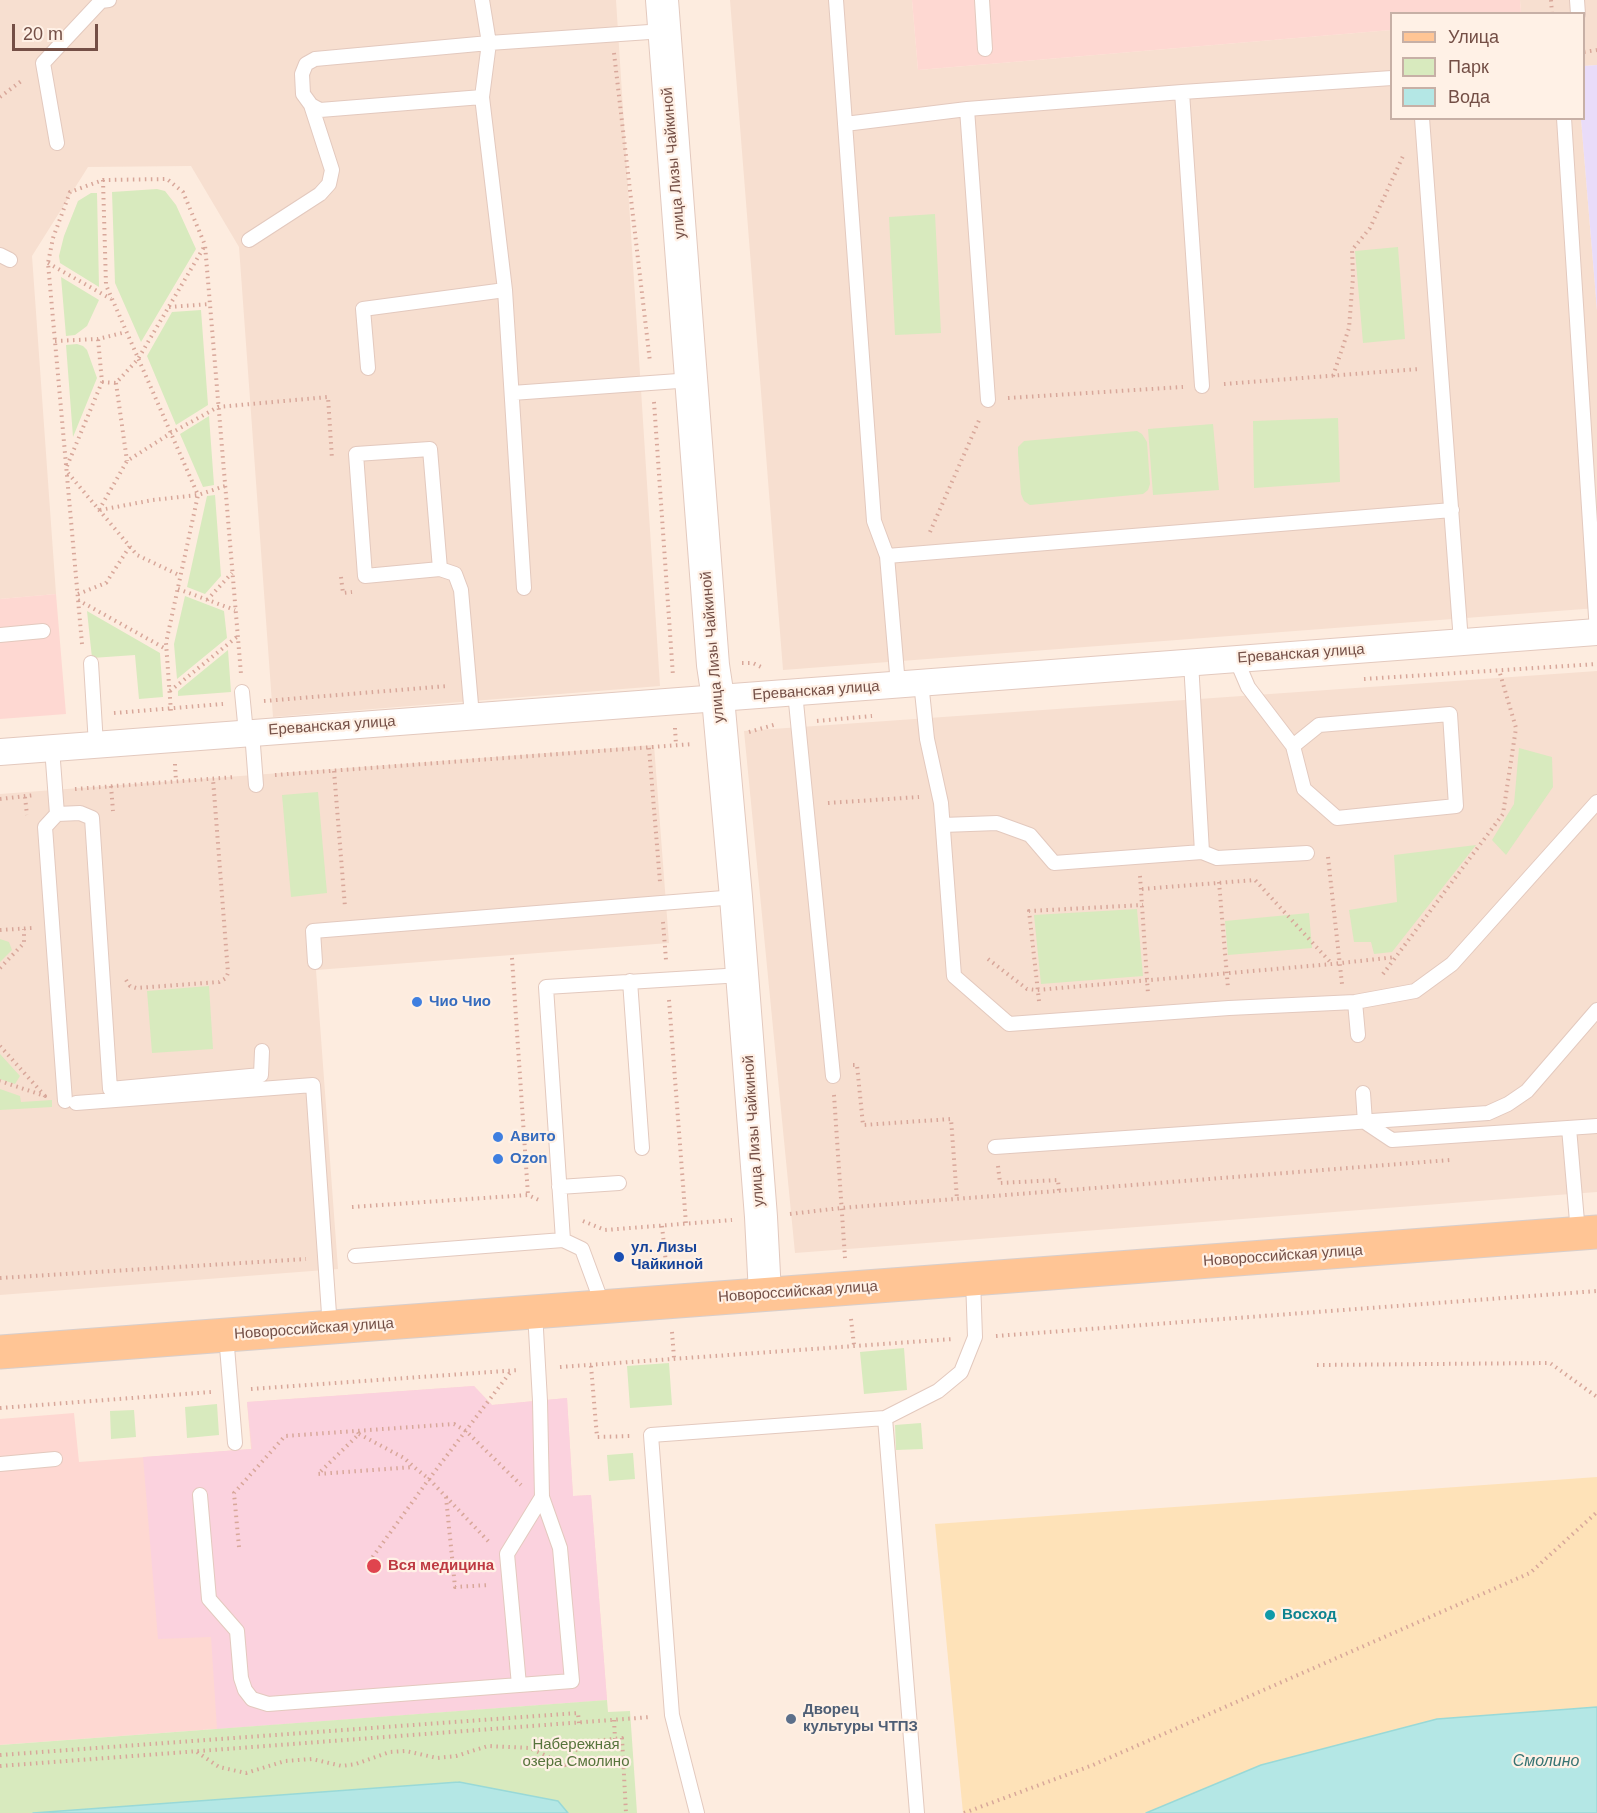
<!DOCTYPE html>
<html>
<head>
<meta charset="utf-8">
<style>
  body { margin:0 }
  #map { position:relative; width:1597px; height:1813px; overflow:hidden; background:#fdecdf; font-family:Arial,sans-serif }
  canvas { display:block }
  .legend { position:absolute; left:1390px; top:12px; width:195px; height:108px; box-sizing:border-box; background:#fff1e6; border:2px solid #c7b0a6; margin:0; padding:8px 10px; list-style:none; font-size:18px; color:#744f46 }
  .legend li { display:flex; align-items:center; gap:12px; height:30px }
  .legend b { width:30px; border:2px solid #c7b0a6 }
  .scale { position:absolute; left:12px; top:24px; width:86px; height:27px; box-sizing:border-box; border:3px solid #744f46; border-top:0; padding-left:8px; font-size:18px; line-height:21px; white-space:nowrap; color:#744f46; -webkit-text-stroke:4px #fff1e6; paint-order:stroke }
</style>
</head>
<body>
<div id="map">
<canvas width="1597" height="1813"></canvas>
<ul class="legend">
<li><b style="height:8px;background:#ffc595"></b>Улица</li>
<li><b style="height:16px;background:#d8eabe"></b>Парк</li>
<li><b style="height:16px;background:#b4e7e5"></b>Вода</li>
</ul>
<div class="scale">20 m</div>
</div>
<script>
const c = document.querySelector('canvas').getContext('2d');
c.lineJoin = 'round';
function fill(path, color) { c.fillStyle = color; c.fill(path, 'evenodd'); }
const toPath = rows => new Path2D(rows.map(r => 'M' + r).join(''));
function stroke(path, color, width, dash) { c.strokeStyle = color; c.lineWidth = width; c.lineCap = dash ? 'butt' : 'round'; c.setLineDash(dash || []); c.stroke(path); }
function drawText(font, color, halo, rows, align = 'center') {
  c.font = font + ' Arial,sans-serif'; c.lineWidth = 4.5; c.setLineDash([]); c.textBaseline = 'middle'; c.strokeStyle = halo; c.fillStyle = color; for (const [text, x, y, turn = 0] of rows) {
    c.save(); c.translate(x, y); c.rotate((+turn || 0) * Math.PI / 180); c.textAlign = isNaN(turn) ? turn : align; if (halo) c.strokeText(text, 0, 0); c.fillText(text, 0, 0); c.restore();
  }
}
fill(toPath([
  [0,0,616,0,660,686,273,717,239,247,191,166,88,167,32,256,56,594,0,599],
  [730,0,912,0,918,70,1391,30,1392,118,1581,119,1597,310,1597,608,783,670],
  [1520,0,1597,0,1597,65,1584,66,1584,14,1521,13],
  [1597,671,1597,1192,795,1253,744,731],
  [654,745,669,943,316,970,338,1269,0,1295,0,794]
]), '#f7dfd0');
fill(toPath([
  [912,0,1520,0,1521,13,1392,14,1391,30,918,70],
  [56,594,66,714,0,719,0,599],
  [474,1386,492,1405,567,1398,573,1496,591,1495,607,1700,0,1745,0,1419,74,1413,79,1462,251,1449,247,1402]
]), '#fed8d2');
fill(toPath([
  [1597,65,1597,310,1581,119,1584,118,1584,66]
]), '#e9dcf9');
fill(toPath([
  [474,1386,492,1405,567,1398,573,1496,591,1495,607,1700,217,1729,211,1637,158,1639,143,1457,252,1449,247,1402]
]), '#fbd2de');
fill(toPath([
  [157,189,165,191,176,205,196,249,141,342,115,283,112,192],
  [91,193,97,193,99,287,60,263,59,256,64,236,78,201],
  [935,214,941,333,895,335,889,217],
  [1398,247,1405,339,1363,343,1355,251],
  [61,277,99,300,87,326,75,335,66,336],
  [201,310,208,405,176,425,147,356,172,312],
  [77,344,83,346,87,350,97,378,73,437,66,345],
  [209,416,214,485,203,487,180,434],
  [1338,418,1340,482,1254,488,1253,421],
  [1213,424,1219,490,1153,495,1148,429],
  [1137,431,1142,434,1147,442,1150,484,1148,490,1143,494,1030,505,1024,501,1021,494,1018,453,1018,447,1024,441],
  [215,495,221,576,205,594,187,587,207,496],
  [185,596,224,611,227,638,177,679,174,644],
  [87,611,160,653,163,697,139,699,135,655,92,658],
  [228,650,231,692,178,696,178,691],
  [1519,748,1552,757,1553,787,1506,855,1492,840,1514,804],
  [318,792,327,893,291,897,282,795],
  [1476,845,1392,952,1374,954,1371,942,1354,942,1349,910,1397,902,1394,855],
  [1137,909,1143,976,1041,984,1034,915],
  [1309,913,1312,948,1228,955,1225,921],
  [0,939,9,942,12,950,0,962],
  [209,986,213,1049,152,1053,147,991],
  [0,1054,20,1076,15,1084,0,1079],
  [0,1089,20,1096,21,1102,52,1100,52,1107,0,1110],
  [904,1348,907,1390,864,1394,860,1352],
  [669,1363,672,1405,630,1408,627,1366],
  [217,1404,219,1435,187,1438,185,1407],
  [134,1410,136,1437,111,1439,110,1411],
  [921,1423,923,1449,896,1450,895,1425],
  [633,1453,635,1479,609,1481,607,1455],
  [607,1700,608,1712,630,1711,637,1813,568,1813,558,1801,459,1782,33,1813,0,1813,0,1745]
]), '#d8eabe');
fill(toPath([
  [1597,1477,1597,1707,1437,1719,1261,1765,1146,1813,963,1813,935,1524]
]), '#fee2b8');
const water = toPath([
  [1597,1707,1597,1813,1146,1813,1261,1765,1437,1719,1597,1707],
  [459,1782,558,1801,568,1813,33,1813,459,1782]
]);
fill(water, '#b4e7e5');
stroke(water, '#99d9d7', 1.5);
const service = toPath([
  [482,0,489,43,482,97,505,290,524,588],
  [836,0,874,521,887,556,898,685],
  [982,0,985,49],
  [1577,0,1578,14],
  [1182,92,1202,386],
  [482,97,320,110,311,105,303,94,302,74,306,64,315,59,489,43,664,31],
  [967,109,988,400],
  [1422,118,1461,642],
  [1564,118,1597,632],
  [845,124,967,109,1182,92,1392,78],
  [57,143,43,63,101,1,109,0],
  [249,240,320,194,329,184,332,170,311,105],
  [0,255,10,260],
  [368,368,363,309,505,290],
  [512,393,692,380],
  [887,556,1452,510],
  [440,569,430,449,356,454,365,576,440,569,455,574,461,590,472,716],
  [0,635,43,631],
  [1236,659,1248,687,1293,746,1319,725,1450,714,1456,806,1337,818,1304,789,1293,746],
  [1191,662,1202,852],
  [91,663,96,745],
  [921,682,927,739,941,803,954,976,1009,1024,1229,1008,1355,1002,1415,991,1452,964,1597,802],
  [242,692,246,733],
  [795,692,833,1076],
  [252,732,256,785],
  [52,748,57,814,45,827,65,1101],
  [57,814,80,813,92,818,110,1089,261,1075,262,1051],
  [943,825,997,823,1030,835,1054,863,1202,852,1217,858,1307,853],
  [315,962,313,931,736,897],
  [630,981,642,1148],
  [1355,1002,1358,1035],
  [1363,1093,1365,1122,1392,1140,1597,1126],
  [76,1103,313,1085,330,1328],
  [1569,1128,1578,1233],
  [995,1147,1488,1113,1508,1104,1527,1091,1597,1010],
  [559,1187,619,1183],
  [563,1240,582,1249,603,1306],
  [355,1256,563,1240,546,987,742,975],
  [226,1335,235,1443],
  [885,1418,917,1813],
  [0,1464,55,1459],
  [200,1495,209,1599,237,1631,241,1678,245,1690,252,1699,268,1704,572,1681,560,1548,542,1497,540,1401,535,1312],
  [519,1685,507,1554,542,1497],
  [697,1813,672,1715,651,1435,885,1418,938,1391,961,1372,975,1337,973,1279]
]);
const minor = toPath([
  [0,752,1597,632]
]);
const tertiary = toPath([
  [662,0,713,665,718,698,736,897,761,1217,765,1294]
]);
const primary = toPath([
  [0,1352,1597,1232]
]);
stroke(service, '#e3c9be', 16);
stroke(minor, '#e3c9be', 28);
stroke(tertiary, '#e3c9be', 34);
stroke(primary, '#d8cecb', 35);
stroke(toPath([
  [1551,0,1552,14],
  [1584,52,1597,50],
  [614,53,650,362],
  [0,97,24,79],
  [103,180,106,285,198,495,166,643,171,712],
  [48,263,111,299],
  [169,307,210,304],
  [55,341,98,339,126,332],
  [1333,376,1349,328,1353,277,1352,250,1370,228,1403,156],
  [102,382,116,383,138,359,204,247],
  [116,383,127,461],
  [1224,384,1419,369],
  [1008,398,1183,387],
  [654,402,673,676],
  [67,466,102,382,98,339],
  [68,473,137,555,181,576],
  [99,510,127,461,171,433,218,407,328,397,332,459],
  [100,510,153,500,198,495,225,486],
  [930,532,980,418],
  [341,577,343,593,352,592],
  [178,589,235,610],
  [78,594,106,583,130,546],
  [78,600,166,649],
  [207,600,232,573],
  [82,644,48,263,53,238,70,192,103,180,167,179,183,192,205,245,241,674],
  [742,663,753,663,761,667],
  [1364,679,1597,664],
  [170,691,238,636],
  [264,701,448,686],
  [114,713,223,704],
  [817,721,872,716],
  [675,728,676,745],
  [749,732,777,724],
  [649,748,660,882],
  [175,764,176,782],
  [334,771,345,907],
  [275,775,693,744],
  [111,786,113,811],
  [75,789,235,777],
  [25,797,27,815],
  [0,799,35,795],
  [828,803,919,797],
  [1328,857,1342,984],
  [1140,876,1148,994],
  [1219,882,1228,988],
  [1142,889,1255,880,1332,964],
  [663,922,666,960],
  [0,930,32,928],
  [512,958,528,1195],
  [988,959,1027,989,1037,990,1332,964,1396,957],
  [0,968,24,943,24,929],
  [1383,974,1503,814,1516,728,1499,670],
  [126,980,130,986,136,988,219,982,226,978,228,973,213,779],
  [669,1000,686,1224],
  [1039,1001,1029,911,1143,905],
  [0,1046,45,1096,0,1081],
  [853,1065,857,1065,863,1125,951,1119,957,1199],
  [834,1095,845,1258],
  [998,1166,1000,1183,1058,1180,1059,1191],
  [352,1207,528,1195,541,1201],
  [790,1214,841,1208,1450,1160],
  [583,1221,605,1230,732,1220],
  [662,1226,667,1273],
  [0,1278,306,1259],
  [851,1319,854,1345],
  [672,1332,674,1358],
  [996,1336,1597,1291],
  [1317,1365,1550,1363,1597,1397],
  [591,1366,597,1437,632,1436],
  [560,1367,953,1339],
  [251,1389,519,1370],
  [0,1408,211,1392],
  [358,1432,359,1434,318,1474,414,1467],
  [359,1434,404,1458,414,1467,429,1479,490,1543],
  [446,1497,455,1587,489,1585],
  [239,1547,234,1493,285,1436,454,1424,466,1431,521,1485],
  [369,1562,429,1479,512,1370],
  [614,1720,615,1739],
  [532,1749,565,1765,581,1743],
  [197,1752,219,1767,246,1773,285,1761,312,1759,342,1766,356,1764,390,1752,406,1751,437,1758,456,1756,488,1746,530,1748,622,1738,626,1813],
  [0,1755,578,1713,579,1723],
  [0,1766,651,1717],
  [964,1813,1093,1765,1530,1573,1597,1512]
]), '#d8a79a', 4, [1.5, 4.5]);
stroke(service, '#fff', 14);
stroke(minor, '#fff', 26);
stroke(tertiary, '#fff', 32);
stroke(primary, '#ffc595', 33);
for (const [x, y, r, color] of [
  [417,1002,6,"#3f7fe0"],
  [498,1137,6,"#3f7fe0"],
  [498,1159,6,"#3f7fe0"],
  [619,1257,6,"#1a4fb4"],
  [374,1566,8,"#e0444e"],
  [1270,1615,6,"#0f9aa8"],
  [791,1719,6,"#5c6f8a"]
]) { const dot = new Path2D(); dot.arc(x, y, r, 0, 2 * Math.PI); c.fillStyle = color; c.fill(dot); stroke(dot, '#fff1e6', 2); }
drawText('15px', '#744f46', '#fff1e6', [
  ["улица Лизы Чайкиной",674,163,-95],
  ["улица Лизы Чайкиной",713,647,-95],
  ["Ереванская улица",1301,654,-4],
  ["Ереванская улица",816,691,-4],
  ["Ереванская улица",332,726,-4],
  ["улица Лизы Чайкиной",754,1131,-94],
  ["Новороссийская улица",1283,1256,-4],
  ["Новороссийская улица",798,1292,-4],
  ["Новороссийская улица",314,1329,-4]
]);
drawText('bold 15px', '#366cbe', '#fff1e6', [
  ["Чио Чио",429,1002],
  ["Авито",510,1137],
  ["Ozon",510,1159]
], 'left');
drawText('bold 15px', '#164399', '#fff1e6', [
  ["ул. Лизы",631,1248],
  ["Чайкиной",631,1265]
], 'left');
drawText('bold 15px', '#be3a42', '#fff1e6', [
  ["Вся медицина",388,1566]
], 'left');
drawText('bold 15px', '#0d838f', '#fff1e6', [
  ["Восход",1282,1615]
], 'left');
drawText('bold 15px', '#4e5e75', '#fff1e6', [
  ["Дворец",803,1710],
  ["культуры ЧТПЗ",803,1727]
], 'left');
drawText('15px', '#57743c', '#fff1e6', [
  ["Набережная",576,1745],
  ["озера Смолино",576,1762]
]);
drawText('italic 16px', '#377473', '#fff1e6', [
  ["Смолино",1546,1762]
]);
</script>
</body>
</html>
